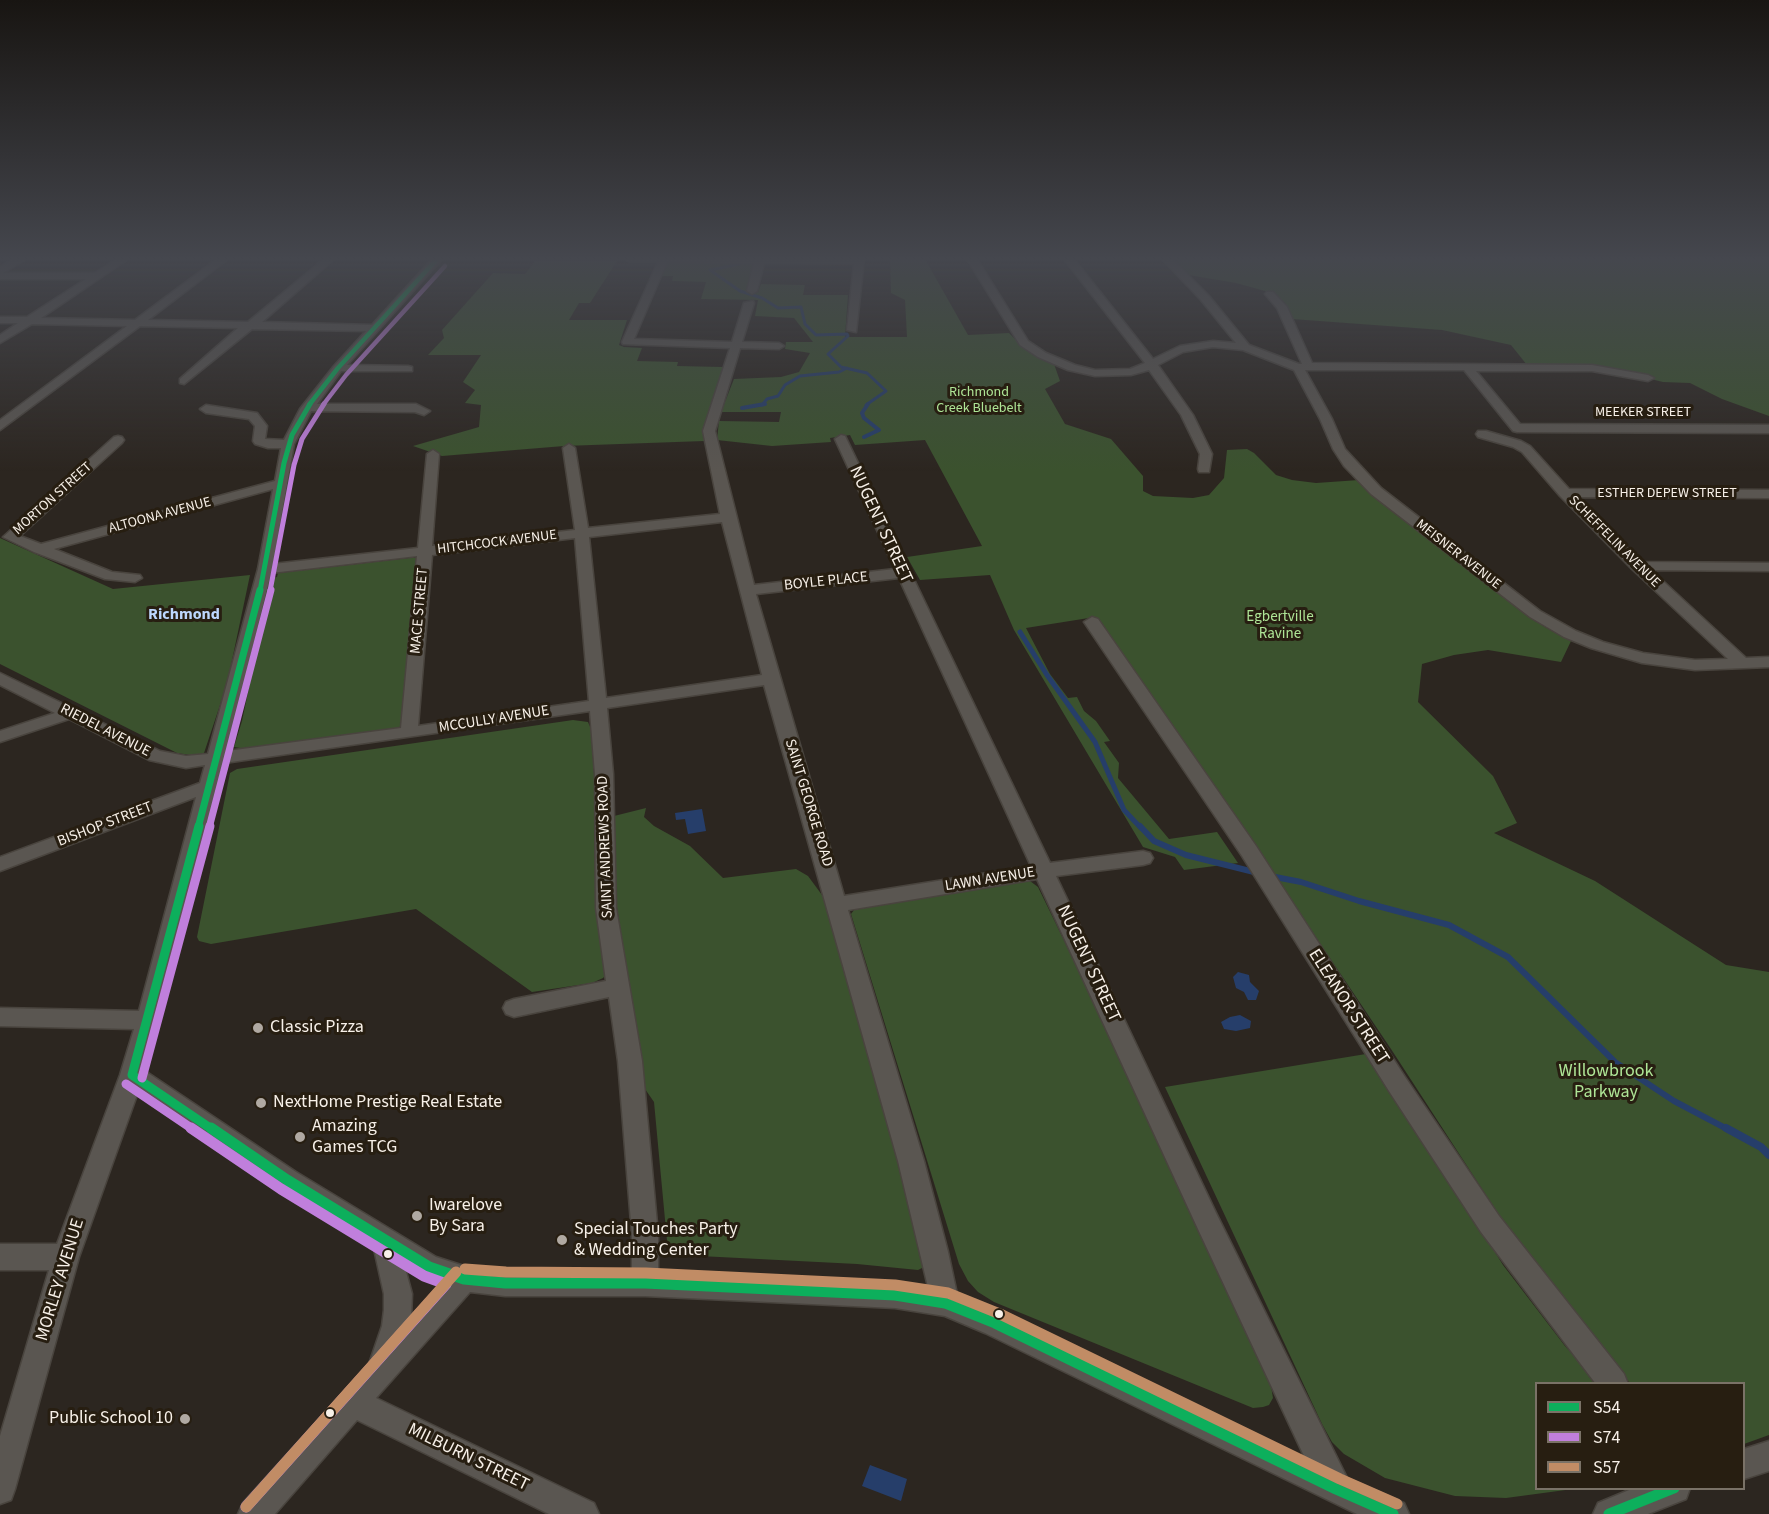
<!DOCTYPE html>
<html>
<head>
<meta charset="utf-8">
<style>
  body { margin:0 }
  #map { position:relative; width:1769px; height:1514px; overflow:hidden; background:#2c2620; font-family:"Source Sans 3",sans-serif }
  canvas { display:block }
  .legend { position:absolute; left:1535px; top:1382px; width:210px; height:108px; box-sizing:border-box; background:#271e11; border:2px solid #7a7267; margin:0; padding:8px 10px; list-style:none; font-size:18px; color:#f7f0e8 }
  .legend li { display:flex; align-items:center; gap:12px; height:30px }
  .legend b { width:30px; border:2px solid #7a7267 }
</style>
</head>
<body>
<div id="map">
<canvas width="1769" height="1514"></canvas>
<ul class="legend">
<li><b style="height:8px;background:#0daf5c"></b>S54</li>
<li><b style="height:8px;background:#c07fdc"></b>S74</li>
<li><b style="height:8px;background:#c18c65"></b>S57</li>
</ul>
</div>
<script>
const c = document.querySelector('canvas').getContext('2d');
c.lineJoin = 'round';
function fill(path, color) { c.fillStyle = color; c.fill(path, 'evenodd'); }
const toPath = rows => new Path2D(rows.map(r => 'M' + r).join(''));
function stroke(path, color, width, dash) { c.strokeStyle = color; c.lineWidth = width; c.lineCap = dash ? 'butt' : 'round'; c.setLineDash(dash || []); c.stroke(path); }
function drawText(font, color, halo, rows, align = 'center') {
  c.font = font + ' "Source Sans 3",sans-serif'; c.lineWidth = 6; c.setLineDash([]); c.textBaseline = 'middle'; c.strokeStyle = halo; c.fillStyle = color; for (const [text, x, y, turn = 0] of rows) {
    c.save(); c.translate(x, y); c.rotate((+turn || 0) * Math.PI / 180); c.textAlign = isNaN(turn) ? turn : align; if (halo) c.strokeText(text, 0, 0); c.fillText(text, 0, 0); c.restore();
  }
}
fill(toPath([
  [890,259,925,259,968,335,1009,333,1024,348,1054,364,1060,381,1045,389,1065,424,1111,439,1143,476,1143,491,1153,496,1193,498,1209,495,1224,478,1227,450,1247,449,1254,453,1276,475,1292,480,1316,483,1359,480,1391,510,1466,568,1545,627,1571,641,1561,662,1488,650,1454,655,1422,664,1418,702,1493,776,1517,823,1494,833,1595,881,1726,965,1769,972,1769,1435,1744,1444,1744,1384,1630,1383,1563,1304,1519,1246,1391,1049,1223,799,1095,617,1026,628,1050,674,1068,698,1077,697,1084,711,1096,721,1110,741,1104,742,1119,763,1118,778,1169,839,1217,832,1238,863,1184,870,1175,857,1143,847,1014,630,990,575,920,580,907,557,982,546,925,440,855,445,850,435,830,438,831,442,772,446,717,440,719,421,779,422,781,412,721,412,734,379,781,377,799,372,810,353,785,349,786,342,813,342,794,318,755,316,758,300,701,299,706,282,672,281,673,276,661,276,666,264,675,261,754,264,747,292,758,292,761,284,805,285,803,295,848,295,845,337,907,337,905,300,891,293],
  [1173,259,1769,259,1769,416,1722,399,1690,383,1663,382,1606,368,1527,365,1511,345,1442,330,1292,319,1285,303,1272,293,1236,283,1188,275],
  [535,261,617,261,590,303,579,303,569,320,627,320,619,345,624,347,642,348,637,361,678,362,677,366,723,367,708,413,704,441,564,446,442,456,413,446,479,427,481,405,465,403,475,390,463,382,481,355,428,355,444,338,442,330,493,273,525,274],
  [0,538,113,589,250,575,227,684,204,753,196,756,177,753,0,664],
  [409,558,418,558,403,725,393,731,239,751,240,748,234,747,242,721,272,578,277,577,278,573],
  [573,720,588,722,591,729,607,974,603,978,592,983,532,992,416,909,211,944,199,941,197,937,230,773,237,769],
  [646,808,644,817,654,826,690,846,723,878,796,869,808,876,822,895,831,916,924,1251,922,1268,918,1270,857,1264,680,1255,671,1250,667,1241,654,1102,645,1089,616,901,614,816],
  [1020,880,1030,881,1038,887,1136,1088,1271,1386,1273,1398,1269,1405,1263,1407,1253,1408,994,1302,978,1292,968,1281,959,1264,851,914,854,910],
  [1372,1053,1503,1265,1565,1346,1600,1383,1536,1384,1536,1488,1573,1489,1506,1498,1455,1496,1385,1478,1344,1454,1332,1442,1322,1424,1165,1087]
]), '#3b522e');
fill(toPath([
  [702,809,706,831,688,834,685,819,676,820,675,813],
  [1238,972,1249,975,1250,982,1259,991,1256,1000,1248,1000,1244,992,1236,988,1233,977],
  [1240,1015,1251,1021,1250,1028,1236,1031,1224,1029,1221,1022,1230,1017],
  [870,1465,907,1479,901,1501,862,1486]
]), '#263e6a');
stroke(toPath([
  [739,264,710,270,740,291,762,298,778,308,801,307,805,324,816,335,847,334,848,336,828,354,841,367,867,373,886,391,866,405],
  [762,405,767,399,778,396,785,385,800,376,839,372,847,368]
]), '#263e6a', 3);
stroke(toPath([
  [742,408,765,404],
  [864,437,879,430,864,418,862,413,868,404]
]), '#263e6a', 4);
stroke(toPath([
  [1020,632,1047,675,1095,742,1124,810,1141,828]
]), '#263e6a', 5);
stroke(toPath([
  [1140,826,1154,841,1186,855,1258,873],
  [1270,876,1301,882,1359,901,1449,925,1508,957,1615,1062,1674,1101,1729,1130]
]), '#263e6a', 6);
stroke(toPath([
  [1726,1128,1761,1147,1769,1155]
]), '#263e6a', 8);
const minor = toPath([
  [14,259,26,259,3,273,95,273,117,259,128,259,41,318,135,320,217,259,228,259,148,320,248,322,324,259,334,259,262,322,372,325,432,259,442,259,347,365,408,366,412,367,412,371,341,371,317,404,416,404,430,411,424,415,415,412,311,411,294,444,273,564,418,548,427,454,433,450,439,454,432,546,575,530,563,448,569,444,575,448,588,528,720,514,703,431,730,348,623,344,622,342,658,262,630,262,625,259,864,259,856,332,847,330,854,264,764,263,757,291,752,294,747,291,754,263,667,262,634,339,732,342,744,303,753,301,754,303,742,342,779,343,784,346,779,349,740,348,715,431,754,585,895,569,835,439,841,435,845,436,1050,863,1143,851,1150,853,1153,858,1150,863,1143,865,1056,876,1216,1213,1347,1478,1404,1503,1409,1514,1357,1514,985,1333,945,1316,895,1308,645,1296,505,1296,470,1292,376,1398,594,1503,599,1514,549,1514,357,1420,275,1514,238,1514,243,1503,369,1364,382,1326,384,1310,384,1294,374,1249,278,1188,138,1092,79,1257,15,1489,11,1500,0,1504,0,1436,49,1270,0,1270,0,1244,57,1244,120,1075,134,1029,0,1026,0,1008,139,1011,196,797,0,871,0,857,200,783,205,765,186,768,149,760,69,719,0,742,0,731,55,713,0,685,0,673,160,751,186,756,208,754,258,569,273,489,54,549,112,572,140,575,142,578,135,582,105,579,34,552,3,537,114,437,118,436,122,437,124,440,122,443,20,536,41,544,275,481,281,448,268,448,255,444,253,441,255,426,249,419,206,413,200,409,206,405,257,413,267,426,265,439,284,440,300,409,334,366,366,331,252,329,184,384,180,383,180,379,238,328,140,326,0,430,0,420,127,326,32,324,0,343,0,335,18,323,0,323,0,317,27,317,86,279,0,279,0,267,14,259],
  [722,522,762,675,606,698,589,537,722,522],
  [575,538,589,701,418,726,432,555,575,538],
  [417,556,401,728,227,751,271,573,417,556],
  [899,578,1031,866,844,896,756,594,899,578],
  [764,685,898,1161,928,1287,895,1282,658,1271,658,1235,642,1061,616,908,613,774,607,708,764,685],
  [590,711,595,774,596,908,606,981,514,999,506,1002,503,1008,506,1014,514,1017,609,997,618,1061,632,1235,632,1270,505,1270,464,1266,436,1257,296,1172,145,1071,224,763,590,711],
  [1037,879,1198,1229,1305,1458,1005,1313,957,1294,948,1252,924,1161,848,910,1037,879],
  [405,1268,442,1284,411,1318,412,1294,405,1268],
  [967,259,977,259,1028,341,1046,353,1075,365,1095,370,1130,369,1145,363,1064,259,1074,259,1153,359,1180,346,1213,341,1236,343,1201,300,1162,259,1172,259,1209,296,1249,345,1299,364,1302,364,1277,308,1265,294,1267,292,1273,292,1287,307,1312,363,1592,365,1648,375,1654,378,1648,381,1592,371,1476,371,1520,424,1769,425,1769,433,1517,432,1513,431,1464,370,1305,370,1332,419,1345,449,1381,488,1540,611,1576,631,1603,642,1643,653,1695,660,1728,659,1632,569,1560,496,1522,452,1513,447,1478,437,1476,434,1478,431,1486,431,1521,441,1530,446,1569,489,1769,490,1769,498,1577,497,1641,562,1769,563,1769,571,1651,570,1746,658,1769,657,1769,667,1695,670,1642,663,1591,648,1564,637,1530,617,1371,494,1344,466,1333,449,1320,419,1294,370,1243,350,1213,347,1183,352,1158,365,1193,415,1212,454,1209,472,1199,472,1198,469,1200,454,1181,415,1149,370,1131,375,1095,376,1068,370,1038,357,1020,345,967,259],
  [1092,617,1098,619,1256,846,1405,1077,1499,1216,1624,1374,1628,1384,1596,1384,1481,1232,1389,1091,1242,856,1084,622,1092,617],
  [1769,1441,1769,1471,1744,1479,1744,1449,1769,1441],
  [1634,1488,1690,1488,1686,1499,1648,1514,1593,1514,1598,1503,1634,1488]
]);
stroke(minor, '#49443e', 3);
fill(minor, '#5a5651');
stroke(toPath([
  [309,405,338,368,437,259]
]), '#0daf5c', 4.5);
stroke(toPath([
  [260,591,284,463,292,435,310,404]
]), '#0daf5c', 5);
stroke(toPath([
  [198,828,260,590]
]), '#0daf5c', 7);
stroke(toPath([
  [132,1075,213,1130],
  [132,1075,199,826]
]), '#0daf5c', 9);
stroke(toPath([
  [211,1128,287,1180,429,1267,464,1279,505,1283,645,1283,895,1295,945,1303,995,1323,1336,1489,1393,1514],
  [1609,1514,1674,1488]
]), '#0daf5c', 11);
stroke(toPath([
  [323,405,346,375,445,266]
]), '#c07fdc', 4.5);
stroke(toPath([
  [270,591,294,465,302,439,324,404]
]), '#c07fdc', 5);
stroke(toPath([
  [209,828,271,590]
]), '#c07fdc', 7);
stroke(toPath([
  [142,1078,210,826],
  [126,1084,194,1130]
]), '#c07fdc', 9);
stroke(toPath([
  [191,1128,281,1189,424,1276,446,1284,246,1507]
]), '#c07fdc', 11);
stroke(toPath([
  [465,1269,506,1272,646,1273,895,1285,948,1293,1000,1314,1340,1479,1397,1504],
  [246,1507,456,1272]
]), '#c18c65', 11);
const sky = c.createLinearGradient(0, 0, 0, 471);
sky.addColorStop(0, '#181512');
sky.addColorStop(0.55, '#45474e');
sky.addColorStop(1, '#45474e00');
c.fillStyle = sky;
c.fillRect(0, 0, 1769, 471);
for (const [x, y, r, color] of [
  [258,1028,6,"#b0a9a2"],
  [261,1103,6,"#b0a9a2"],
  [300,1137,6,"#b0a9a2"],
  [417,1216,6,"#b0a9a2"],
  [562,1240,6,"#b0a9a2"],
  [388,1254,5,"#f7f0e8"],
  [999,1314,5,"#f7f0e8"],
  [330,1413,5,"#f7f0e8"],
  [185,1419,6,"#b0a9a2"]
]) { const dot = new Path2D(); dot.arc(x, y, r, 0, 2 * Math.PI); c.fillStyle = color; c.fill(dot); stroke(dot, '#271e11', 2); }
drawText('14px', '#aee596', '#271e11', [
  ["Richmond",979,393],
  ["Creek Bluebelt",979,409]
]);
drawText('14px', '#f7f0e8', '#271e11', [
  ["MEEKER STREET",1643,413],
  ["ESTHER DEPEW STREET",1667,494],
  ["MORTON STREET",53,499,-42],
  ["ALTOONA AVENUE",160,516,-15],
  ["SCHEFFELIN AVENUE",1614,542,45],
  ["HITCHCOCK AVENUE",497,543,-7],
  ["MEISNER AVENUE",1458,555,38]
]);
drawText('15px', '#f7f0e8', '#271e11', [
  ["BOYLE PLACE",826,582,-6],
  ["MACE STREET",420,611,-85],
  ["MCCULLY AVENUE",494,720,-9],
  ["RIEDEL AVENUE",105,731,27],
  ["SAINT GEORGE ROAD",808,803,73],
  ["BISHOP STREET",105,825,-21],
  ["SAINT ANDREWS ROAD",606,847,-92],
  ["LAWN AVENUE",990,880,-9]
]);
drawText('15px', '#aee596', '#271e11', [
  ["Egbertville",1280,618],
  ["Ravine",1280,635]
]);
drawText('bold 16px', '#bdd7fd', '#271e11', [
  ["Richmond",184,615]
]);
drawText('18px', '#f7f0e8', '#271e11', [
  ["NUGENT STREET",880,525,65],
  ["NUGENT STREET",1088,964,65],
  ["ELEANOR STREET",1348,1007,57],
  ["MORLEY AVENUE",61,1280,-73],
  ["MILBURN STREET",468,1458,26]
]);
drawText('18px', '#f7f0e8', '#271e11', [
  ["Classic Pizza",270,1028],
  ["NextHome Prestige Real Estate",273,1103],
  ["Amazing",312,1127],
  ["Games TCG",312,1148],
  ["Iwarelove",429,1206],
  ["By Sara",429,1227],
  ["Special Touches Party",574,1230],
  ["& Wedding Center",574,1251],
  ["Public School 10",173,1419,"right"]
], 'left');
drawText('18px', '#aee596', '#271e11', [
  ["Willowbrook",1606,1072],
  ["Parkway",1606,1093]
]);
</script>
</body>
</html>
